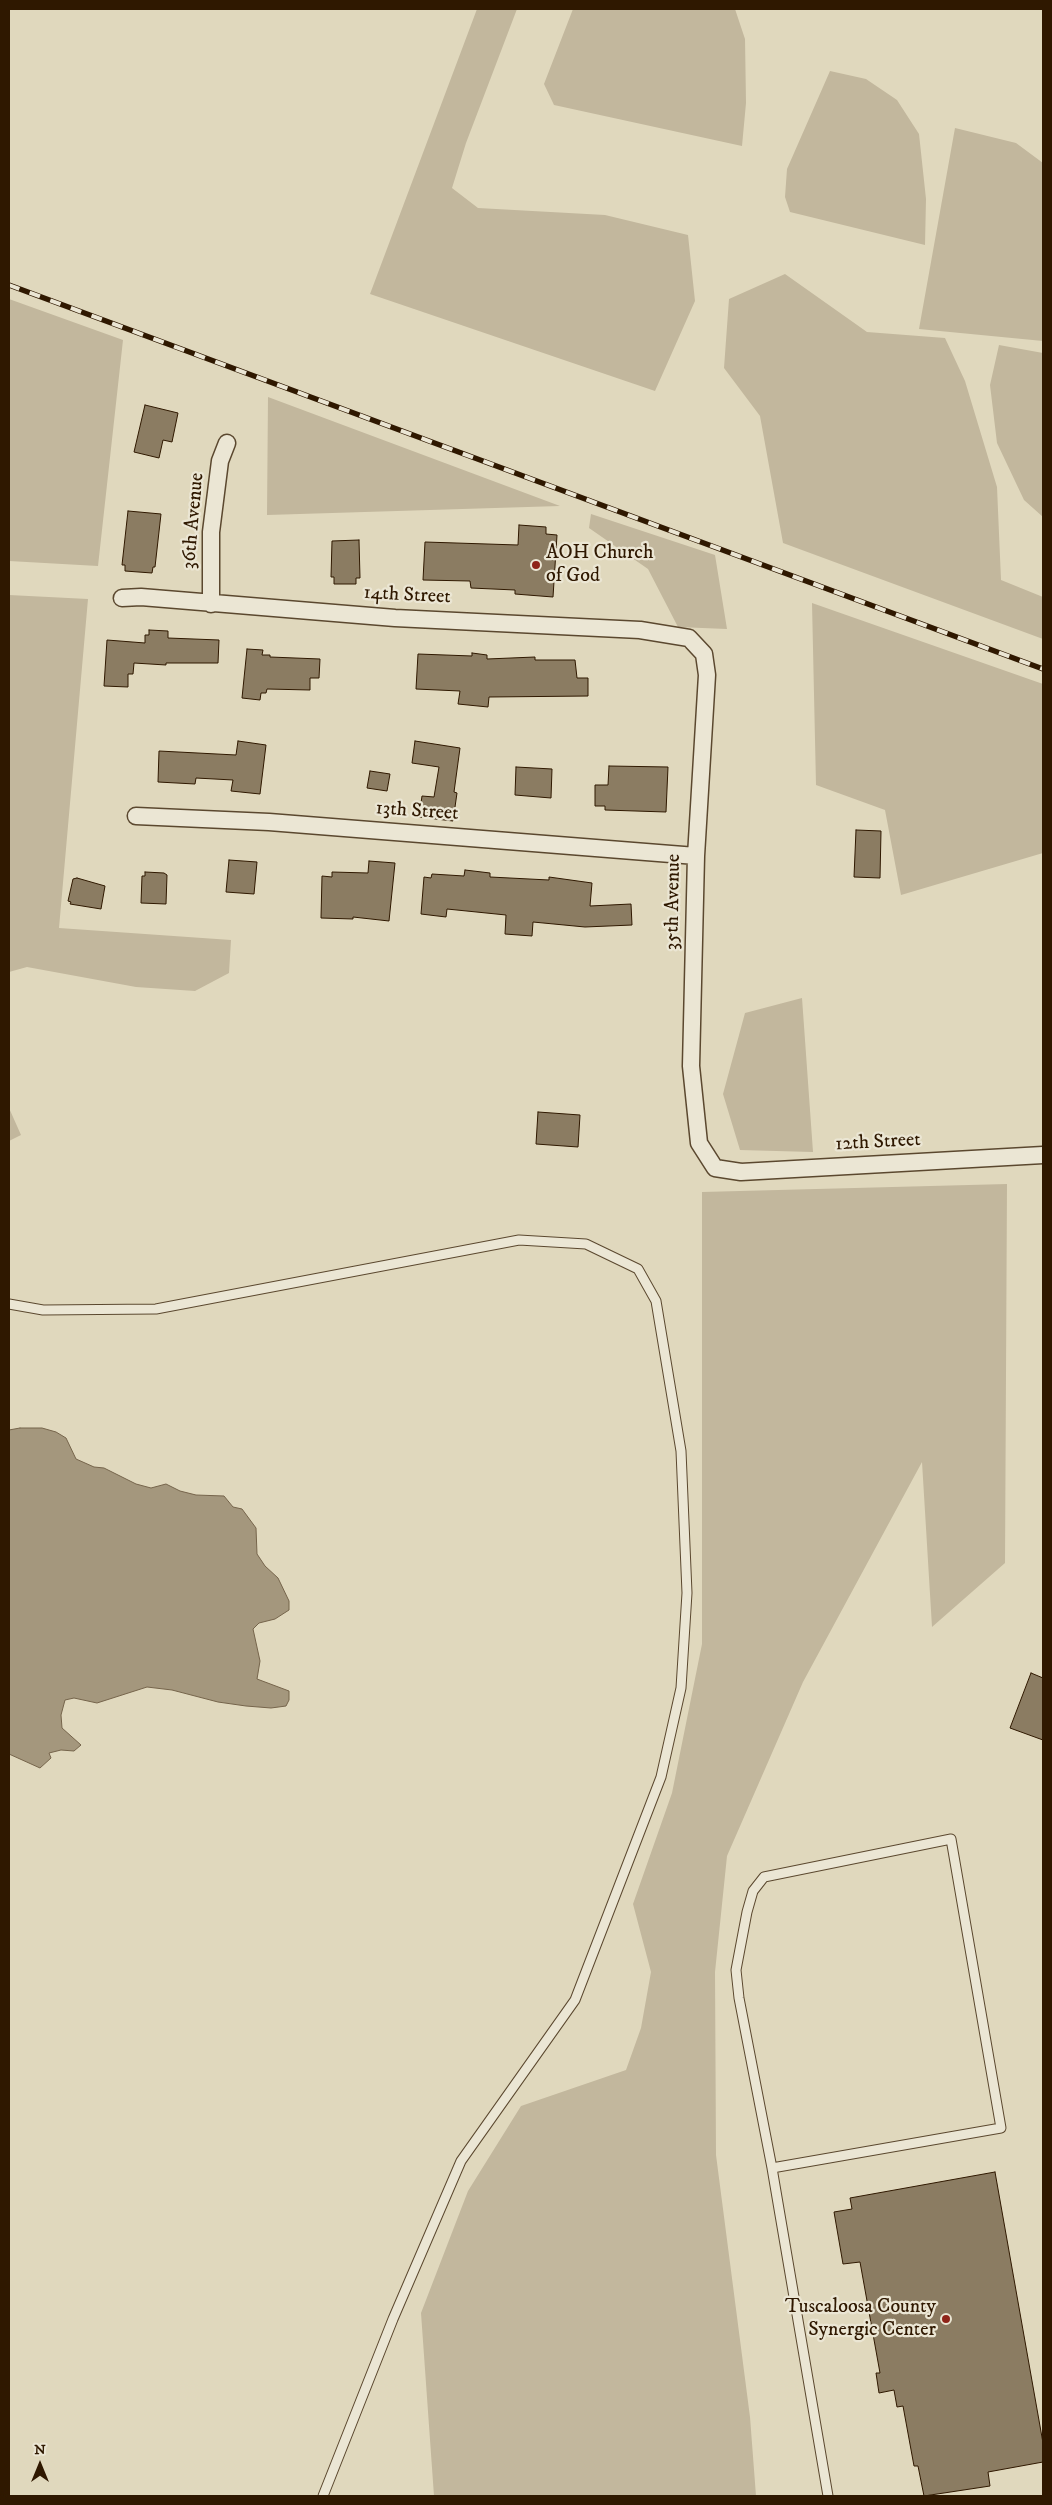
<!DOCTYPE html>
<html>
<head>
<meta charset="utf-8">
<style>
  body { margin:0 }
  #map { position:relative; width:1052px; height:2505px; overflow:hidden; background:#e0d8bd; font-family:"IM FELL DW Pica",serif }
  canvas { display:block }
  .frame { position:absolute; inset:0; border:10px solid #2f1800; pointer-events:none }
  .north { position:absolute; left:15px; top:2440px; width:50px; height:50px; -webkit-text-stroke:4px #ebe6d4; paint-order:stroke; rotate:0deg; font-size:14px; font-weight:700; line-height:20px; text-align:center; color:#2f1800 }
  .north::after { content:''; display:block; margin:auto; width:18px; height:22px; background:#2f1800; clip-path:polygon(50% 0,100% 100%,50% 72%,0 100%) }
</style>
</head>
<body>
<div id="map">
<canvas width="1052" height="2505"></canvas>
<div class="frame"></div>
<div class="north">N</div>
</div>
<script>
const c = document.querySelector('canvas').getContext('2d');
c.lineJoin = 'round';
function fill(path, color) { c.fillStyle = color; c.fill(path, 'evenodd'); }
const toPath = rows => new Path2D(rows.map(r => 'M' + r).join(''));
function stroke(path, color, width, dash) { c.strokeStyle = color; c.lineWidth = width; c.lineCap = dash ? 'butt' : 'round'; c.setLineDash(dash || []); c.stroke(path); }
function drawText(font, color, halo, rows, align = 'center') {
  c.font = font + ' "IM FELL DW Pica",serif'; c.lineWidth = 4.5; c.setLineDash([]); c.textBaseline = 'middle'; c.strokeStyle = halo; c.fillStyle = color; for (const [text, x, y, turn = 0] of rows) {
    c.save(); c.translate(x, y); c.rotate((+turn || 0) * Math.PI / 180); c.textAlign = isNaN(turn) ? turn : align; if (halo) c.strokeText(text, 0, 0); c.fillText(text, 0, 0); c.restore();
  }
}
fill(toPath([
  [477,9,517,9,466,143,452,188,478,208,605,215,688,235,695,301,655,391,370,294],
  [573,9,735,9,745,39,746,103,742,146,554,105,544,84],
  [830,71,866,79,897,100,919,134,926,199,925,245,790,212,785,197,787,169],
  [955,128,1016,143,1043,163,1043,341,919,329],
  [785,274,867,332,945,338,965,381,997,487,1001,580,1043,597,1043,639,783,543,760,416,724,368,729,299],
  [9,299,123,340,98,566,9,561],
  [999,345,1043,353,1043,517,1024,500,997,443,990,385],
  [268,397,560,506,267,515],
  [591,514,715,555,727,629,678,627,648,569,589,528],
  [9,595,88,599,59,928,231,940,229,973,195,991,136,987,27,967,9,972],
  [812,603,1043,684,1043,853,901,895,885,810,816,785],
  [802,998,813,1152,740,1150,723,1094,745,1013],
  [9,1108,21,1135,9,1141],
  [1007,1184,1005,1563,932,1627,922,1462,803,1682,727,1856,715,1972,716,2155,750,2417,756,2496,434,2496,421,2313,468,2191,521,2106,626,2070,641,2028,651,1972,633,1904,672,1793,702,1644,702,1192]
]), '#c2b79d');
const water = toPath([
  [20,1428,42,1428,56,1432,66,1438,76,1459,94,1467,104,1468,136,1484,151,1488,166,1484,180,1491,196,1495,224,1496,233,1507,242,1509,256,1528,257,1554,265,1566,278,1578,289,1601,289,1610,275,1619,259,1623,253,1629,260,1661,257,1679,289,1691,289,1700,286,1706,271,1708,246,1706,218,1702,172,1690,147,1687,97,1703,74,1698,65,1700,61,1715,62,1728,81,1745,74,1751,61,1750,49,1753,51,1758,40,1768,9,1754,9,1430,20,1428]
]);
fill(water, '#a4977d');
stroke(water, '#75644b', 1);
const building = toPath([
  [145,405,178,413,172,442,163,440,159,458,134,452,145,405],
  [128,511,161,514,155,567,153,567,152,573,125,571,125,565,122,565,128,511],
  [519,525,546,527,546,534,557,535,553,597,515,594,515,590,471,588,470,581,423,580,425,542,518,545,519,525],
  [359,540,360,578,356,578,356,584,334,584,334,577,331,577,332,541,359,540],
  [149,630,168,631,168,638,219,640,218,663,166,663,166,665,134,663,133,674,128,674,128,687,104,686,107,640,145,643,145,635,149,635,149,630],
  [247,649,263,650,262,655,270,655,270,657,320,659,319,678,310,678,310,690,267,689,266,693,261,693,260,700,242,698,247,649],
  [472,653,487,655,487,659,535,657,535,660,575,660,577,678,588,678,588,696,489,697,488,707,458,704,460,691,416,689,418,654,472,656,472,653],
  [238,741,266,745,260,794,231,791,233,780,196,778,195,784,158,782,159,751,236,755,238,741],
  [415,741,460,748,454,792,457,793,453,821,419,817,422,796,434,797,439,767,412,763,415,741],
  [609,766,668,767,666,812,605,810,605,806,595,806,595,785,608,785,609,766],
  [516,767,552,769,551,798,515,795,516,767],
  [370,771,390,774,387,791,367,788,370,771],
  [856,830,881,831,880,878,854,877,856,830],
  [229,860,257,862,254,894,226,892,229,860],
  [369,861,395,863,389,921,353,917,353,919,321,918,322,876,332,877,332,872,368,873,369,861],
  [465,870,490,873,490,877,549,880,549,877,592,883,590,906,631,904,632,925,585,927,533,922,532,936,505,934,506,915,447,909,446,917,421,914,424,877,431,878,432,874,464,876,465,870],
  [145,872,164,873,167,875,166,904,141,903,142,876,145,876,145,872],
  [77,878,105,886,101,909,70,904,71,902,68,901,73,879,77,878],
  [538,1112,580,1115,578,1147,536,1144,538,1112],
  [1031,1673,1043,1678,1043,1740,1010,1728,1031,1673],
  [995,2172,1043,2443,1043,2462,988,2472,990,2486,924,2496,918,2466,914,2466,903,2406,897,2407,894,2390,879,2393,876,2373,880,2373,860,2262,843,2264,834,2212,852,2209,850,2198,995,2172]
]);
fill(building, '#8b7c62');
stroke(building, '#2f1800', 1);
const service = toPath([
  [9,1304,43,1310,156,1309,519,1240,586,1244,638,1269,656,1301,681,1451,687,1593,681,1688,661,1777,575,2000,461,2161,393,2319,323,2496],
  [772,2168,1001,2128,951,1839,764,1877,753,1891,747,1912,736,1970,739,1998,772,2168,828,2496]
]);
const minor = toPath([
  [122,598,141,597,395,618,640,630,689,638,704,654,707,675,696,856,691,1066,699,1143,715,1168,741,1172,1043,1155],
  [211,604,211,532,220,461,227,443],
  [136,816,269,822,696,856]
]);
stroke(service, '#5b482f', 11);
stroke(minor, '#5b482f', 19);
stroke(service, '#ebe6d4', 9);
stroke(minor, '#ebe6d4', 16);
const rail = toPath([
  [9,285,1043,669]
]);
stroke(rail, '#2f1800', 5.5);
stroke(rail, '#ebe6d4', 4, [11]);
for (const [x, y, r, color] of [
  [536,565,5,"#8f2418"],
  [946,2319,5,"#8f2418"]
]) { const dot = new Path2D(); dot.arc(x, y, r, 0, 2 * Math.PI); c.fillStyle = color; c.fill(dot); stroke(dot, '#ebe6d4', 2); }
drawText('20px', '#2f1800', '#ebe6d4', [
  ["36th Avenue",194,521,-85],
  ["14th Street",407,596,3],
  ["13th Street",417,812,4],
  ["35th Avenue",674,902,-89],
  ["12th Street",878,1143,-3]
]);
drawText('20px', '#2f1800', '#ebe6d4', [
  ["AOH Church",546,554],
  ["of God",546,577],
  ["Tuscaloosa County",936,2308,"right"],
  ["Synergic Center",936,2331,"right"]
], 'left');
</script>
</body>
</html>
